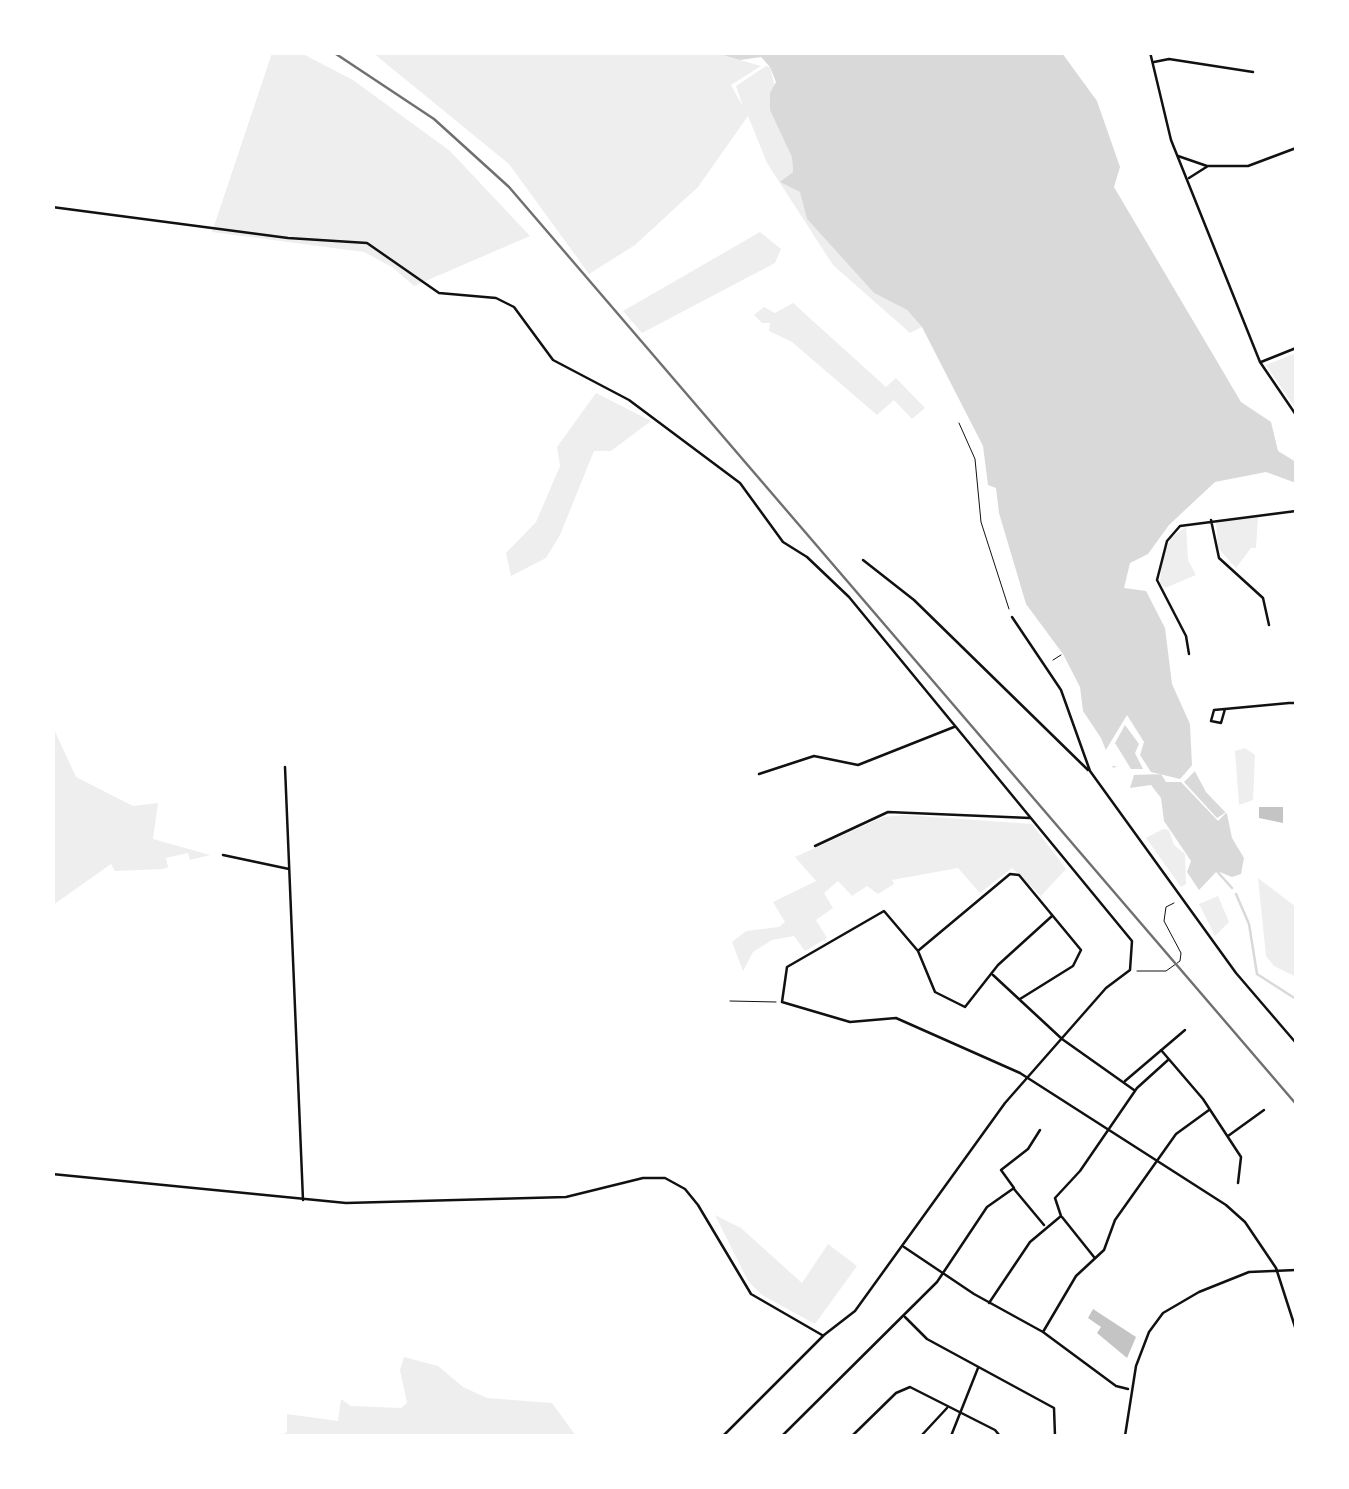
<!DOCTYPE html>
<html>
<head>
<meta charset="utf-8">
<style>
  body { margin:0 }
  #map { position:relative; width:1349px; height:1489px; overflow:hidden; background:#fff; font-family:"Fira Sans",sans-serif }
  canvas { display:block }
  .frame { position:absolute; inset:0; border:55px solid #fff; pointer-events:none }
</style>
</head>
<body>
<div id="map">
<canvas width="1349" height="1489"></canvas>
<div class="frame"></div>
</div>
<script>
const c = document.querySelector('canvas').getContext('2d');
c.lineJoin = 'round';
function fill(path, color) { c.fillStyle = color; c.fill(path, 'evenodd'); }
const toPath = rows => new Path2D(rows.map(r => 'M' + r).join(''));
function stroke(path, color, width, dash) { c.strokeStyle = color; c.lineWidth = width; c.lineCap = dash ? 'butt' : 'round'; c.setLineDash(dash || []); c.stroke(path); }
fill(toPath([
  [299,52,353,80,450,151,530,236,414,286,392,267,364,252,212,232,272,53],
  [373,53,716,53,761,66,731,85,743,107,736,86,766,66,770,67,792,156,793,172,781,182,801,192,807,219,874,293,907,310,922,327,910,333,833,265,767,163,748,116,698,187,635,245,589,274,509,164],
  [760,232,781,249,775,263,642,333,623,311],
  [793,303,886,387,896,378,925,408,912,419,894,400,877,415,792,342,769,331,770,323,762,323,754,315,764,307,775,313],
  [1296,353,1296,409,1266,365],
  [596,393,651,421,611,451,594,451,560,535,546,558,511,576,506,553,536,522,560,466,557,447],
  [1258,517,1256,548,1251,548,1236,568,1218,548,1216,522],
  [1186,527,1188,560,1196,575,1165,588,1160,583,1162,556,1172,537],
  [52,725,76,777,133,806,158,803,153,839,210,855,190,860,188,853,166,858,168,867,163,869,115,871,111,864,53,905],
  [1245,748,1255,755,1253,800,1239,805,1235,751],
  [904,815,1032,824,1066,869,1041,896,1012,868,980,893,958,868,892,880,894,884,878,894,867,886,852,896,838,881,824,893,833,908,816,920,827,938,805,951,794,936,772,940,753,952,743,971,732,942,746,931,779,927,785,922,773,902,816,881,795,857,883,817],
  [1163,829,1169,830,1174,845,1185,854,1186,884,1181,887,1146,838],
  [1258,878,1296,907,1296,977,1274,966,1266,956],
  [1218,896,1229,922,1215,936,1199,904],
  [715,1215,741,1228,802,1283,828,1244,857,1266,815,1324,762,1295,748,1281],
  [404,1357,438,1366,463,1387,487,1398,552,1403,576,1436,279,1436,287,1432,287,1414,338,1421,341,1399,351,1406,401,1408,407,1403,400,1370]
]), '#eee');
fill(toPath([
  [716,53,1062,53,1097,101,1120,167,1114,187,1241,402,1271,422,1278,451,1296,462,1296,483,1266,472,1215,482,1169,525,1148,554,1130,563,1124,588,1146,591,1165,628,1172,684,1190,724,1192,766,1206,792,1227,814,1232,838,1244,858,1241,874,1232,877,1217,871,1199,890,1187,872,1191,861,1164,821,1161,798,1151,785,1130,788,1134,775,1126,763,1113,768,1101,738,1083,711,1080,687,1063,654,1026,604,999,513,996,488,988,485,983,446,922,327,907,310,874,293,807,219,800,192,780,182,793,172,792,157,770,110,770,93,776,82,770,67,761,57,740,60]
]), '#d9d9d9');
fill(toPath([
  [1127,715,1144,742,1140,755,1151,772,1180,779,1194,763,1197,769,1184,782,1217,818,1228,811,1218,821,1181,782,1166,782,1161,774,1133,775,1126,767,1112,766,1104,753],
  [1125,725,1139,744,1135,753,1143,769,1131,769,1115,743]
]), '#fff');
stroke(toPath([
  [1215,869,1232,888],
  [1236,894,1249,924,1257,974,1296,999]
]), '#d9d9d9', 2.5);
fill(toPath([
  [1259,807,1283,807,1283,823,1259,818],
  [1093,1309,1136,1337,1127,1358,1097,1333,1101,1327,1088,1318]
]), '#c4c4c4');
stroke(toPath([
  [959,423,975,459,981,522,1009,609],
  [1053,660,1061,655],
  [1137,971,1166,971,1180,961,1181,953,1164,921,1166,907,1174,903],
  [730,1001,776,1002]
]), '#111', 1);
stroke(toPath([
  [1154,62,1169,59,1253,72],
  [1178,156,1207,166],
  [1189,178,1208,166,1248,166,1296,148],
  [52,207,288,238,367,243,439,293,496,298,514,307,553,360,629,400,740,483,783,542,807,557,849,597,1132,941,1130,970,1106,988,1005,1103,855,1311,824,1335,723,1436],
  [1261,362,1296,348],
  [1211,520,1219,558,1263,598,1269,625],
  [863,560,914,600,1088,770],
  [1012,617,1061,690,1090,771,1236,973,1296,1043],
  [1189,654,1186,636,1157,580,1167,541,1180,526,1296,511],
  [1225,709,1221,723,1211,721,1214,710,1289,703,1296,703],
  [285,767,303,1200],
  [759,774,814,756,858,765,954,727],
  [815,846,888,812,1030,818],
  [223,855,289,869],
  [1052,916,998,965,965,1007,935,992,918,951,884,911,787,967,782,1002,850,1022,896,1018,1020,1073,1226,1205,1245,1222,1276,1268,1296,1330],
  [919,950,1010,874,1019,875,1081,950,1073,966,1020,999],
  [993,975,1062,1039,1134,1090],
  [1161,1050,1203,1099,1241,1157,1238,1183],
  [1125,1081,1185,1030],
  [1228,1136,1264,1110],
  [52,1174,346,1203,566,1197,643,1178,665,1178,685,1189,698,1205,751,1294,822,1335],
  [1014,1189,1044,1225],
  [1062,1217,1094,1257],
  [904,1247,974,1294,1043,1332,1116,1386,1128,1389],
  [989,1303,1030,1242,1061,1216,1055,1198,1080,1171,1137,1088,1168,1060],
  [905,1317,927,1339,1054,1408,1055,1436],
  [1043,1332,1076,1276,1104,1250,1115,1220,1176,1134,1209,1110],
  [782,1436,937,1282,987,1207,1014,1188,1001,1170,1028,1149,1040,1130],
  [852,1436,896,1393,910,1387,995,1430,1000,1436],
  [921,1436,947,1408],
  [951,1436,978,1368],
  [1125,1436,1136,1366,1149,1332,1163,1313,1199,1292,1249,1272,1296,1270]
]), '#111', 2.5);
stroke(toPath([
  [1150,52,1171,140,1260,362,1296,415]
]), '#111', 2.5);
stroke(toPath([
  [333,52,434,119,509,187,1296,1104]
]), '#707070', 2.5);
</script>
</body>
</html>
